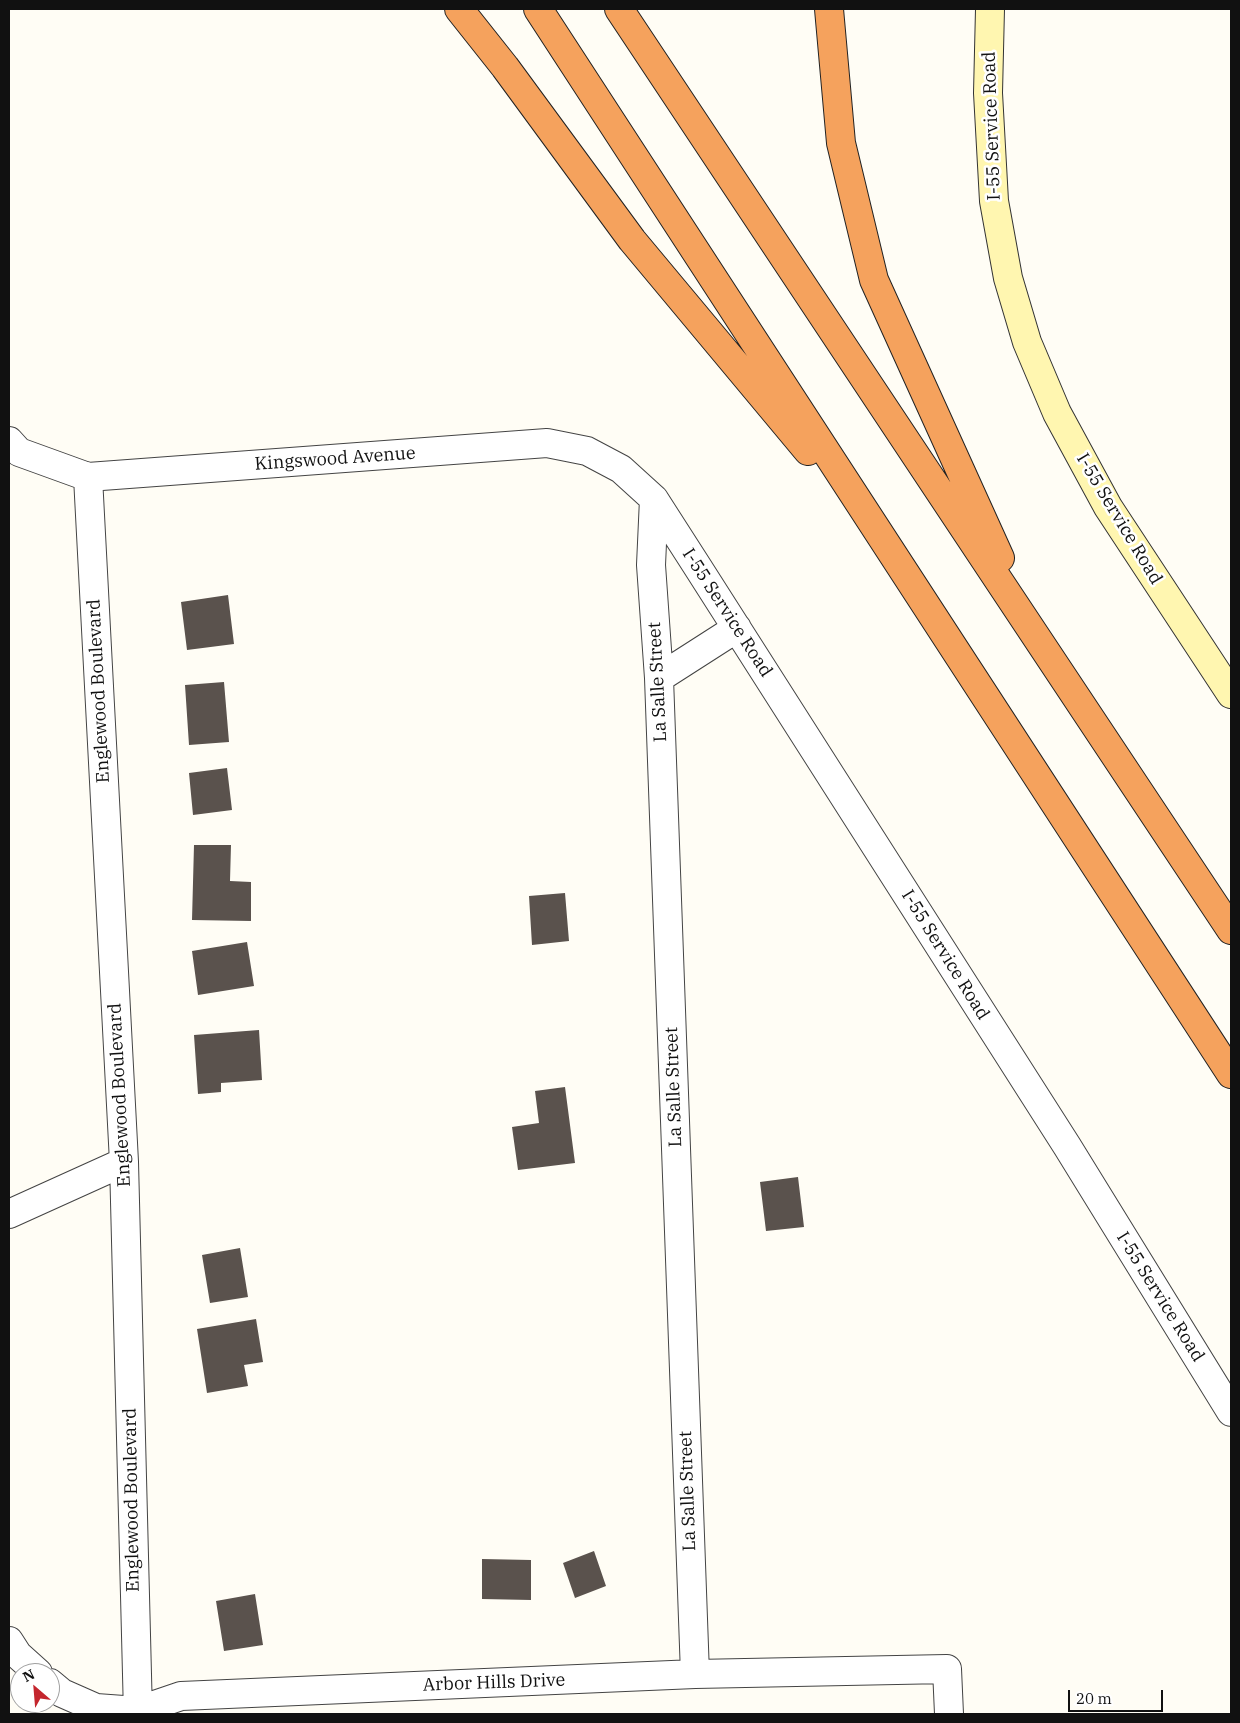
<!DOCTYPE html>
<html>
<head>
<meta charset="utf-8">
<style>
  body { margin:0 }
  #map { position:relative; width:1240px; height:1723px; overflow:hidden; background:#fffdf5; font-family:"IBM Plex Serif",serif }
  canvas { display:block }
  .frame { position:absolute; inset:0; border:10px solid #111; pointer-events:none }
  .north { position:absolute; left:10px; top:1663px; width:50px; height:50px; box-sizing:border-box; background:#fff; border:1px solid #a0a0a0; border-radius:50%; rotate:333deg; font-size:14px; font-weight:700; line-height:20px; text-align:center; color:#111 }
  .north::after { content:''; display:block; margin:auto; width:18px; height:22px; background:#c4262e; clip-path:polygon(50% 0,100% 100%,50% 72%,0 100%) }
  .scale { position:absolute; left:1068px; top:1690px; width:95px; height:22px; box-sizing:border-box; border:2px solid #111; border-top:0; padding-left:6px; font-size:15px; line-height:18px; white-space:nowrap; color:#111; -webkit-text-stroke:4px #fff; paint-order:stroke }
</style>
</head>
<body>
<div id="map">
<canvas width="1240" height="1723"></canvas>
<div class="frame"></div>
<div class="north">N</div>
<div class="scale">20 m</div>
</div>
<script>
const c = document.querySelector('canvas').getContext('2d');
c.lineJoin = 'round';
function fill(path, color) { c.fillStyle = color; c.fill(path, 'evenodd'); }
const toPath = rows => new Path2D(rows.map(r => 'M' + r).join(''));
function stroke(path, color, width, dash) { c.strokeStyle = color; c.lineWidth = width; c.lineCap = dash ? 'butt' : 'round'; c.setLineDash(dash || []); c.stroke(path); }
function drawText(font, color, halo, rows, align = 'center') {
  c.font = font + ' "IBM Plex Serif",serif'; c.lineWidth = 5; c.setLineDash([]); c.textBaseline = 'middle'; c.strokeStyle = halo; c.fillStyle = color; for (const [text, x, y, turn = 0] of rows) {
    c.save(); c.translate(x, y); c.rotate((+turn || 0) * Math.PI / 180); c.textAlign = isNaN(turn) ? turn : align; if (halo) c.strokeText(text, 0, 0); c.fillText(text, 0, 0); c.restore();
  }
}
fill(toPath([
  [228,595,234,644,187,650,181,602],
  [224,682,229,742,189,745,185,685],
  [227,768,232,810,193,815,189,773],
  [194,845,231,845,230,881,251,882,251,921,192,920],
  [565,893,569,941,532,945,529,896],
  [247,942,254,986,198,995,192,951],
  [259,1030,262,1080,221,1083,221,1092,198,1094,194,1035],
  [565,1087,575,1163,518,1170,512,1127,539,1123,535,1091],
  [798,1177,804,1227,766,1231,760,1182],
  [240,1248,248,1297,210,1303,202,1255],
  [256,1319,263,1362,244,1365,248,1386,207,1393,197,1329],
  [594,1551,606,1586,575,1598,563,1563],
  [482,1559,531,1560,531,1600,482,1599],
  [255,1594,263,1645,224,1651,216,1601]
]), '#5a524d');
const street = toPath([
  [9,441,19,452,88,477,547,443,587,451,621,469,654,499,697,566,1067,1146,1231,1412],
  [88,477,124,1162,138,1714],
  [654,499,651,565,659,678,695,1674],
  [659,678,737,628],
  [9,1214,124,1162],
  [9,1641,18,1655,38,1673],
  [50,1683,62,1693,96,1708,137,1711,181,1696,695,1674,947,1669,949,1714]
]);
const secondary = toPath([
  [990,9,988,93,994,201,1008,278,1027,342,1057,413,1108,507,1231,694]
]);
const highway = toPath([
  [459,9,505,67,632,240,808,451],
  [538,9,1231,1074],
  [619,9,1231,930],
  [829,9,841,143,874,280,1000,558]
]);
stroke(street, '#444', 30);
stroke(secondary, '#333', 30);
stroke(highway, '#222', 30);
stroke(street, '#fff', 28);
stroke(secondary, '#fff6b0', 28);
stroke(highway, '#f5a25d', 28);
drawText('18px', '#111', '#fff', [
  ["I-55 Service Road",992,126,-92],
  ["Kingswood Avenue",335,459,-4],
  ["I-55 Service Road",1119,519,59],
  ["I-55 Service Road",727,613,57],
  ["La Salle Street",658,682,-93],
  ["Englewood Boulevard",99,691,-93],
  ["I-55 Service Road",945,955,58],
  ["La Salle Street",674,1087,-92],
  ["Englewood Boulevard",120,1095,-93],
  ["I-55 Service Road",1160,1297,58],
  ["La Salle Street",688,1491,-92],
  ["Englewood Boulevard",132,1500,-91],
  ["Arbor Hills Drive",494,1683,-2]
]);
</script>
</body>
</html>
